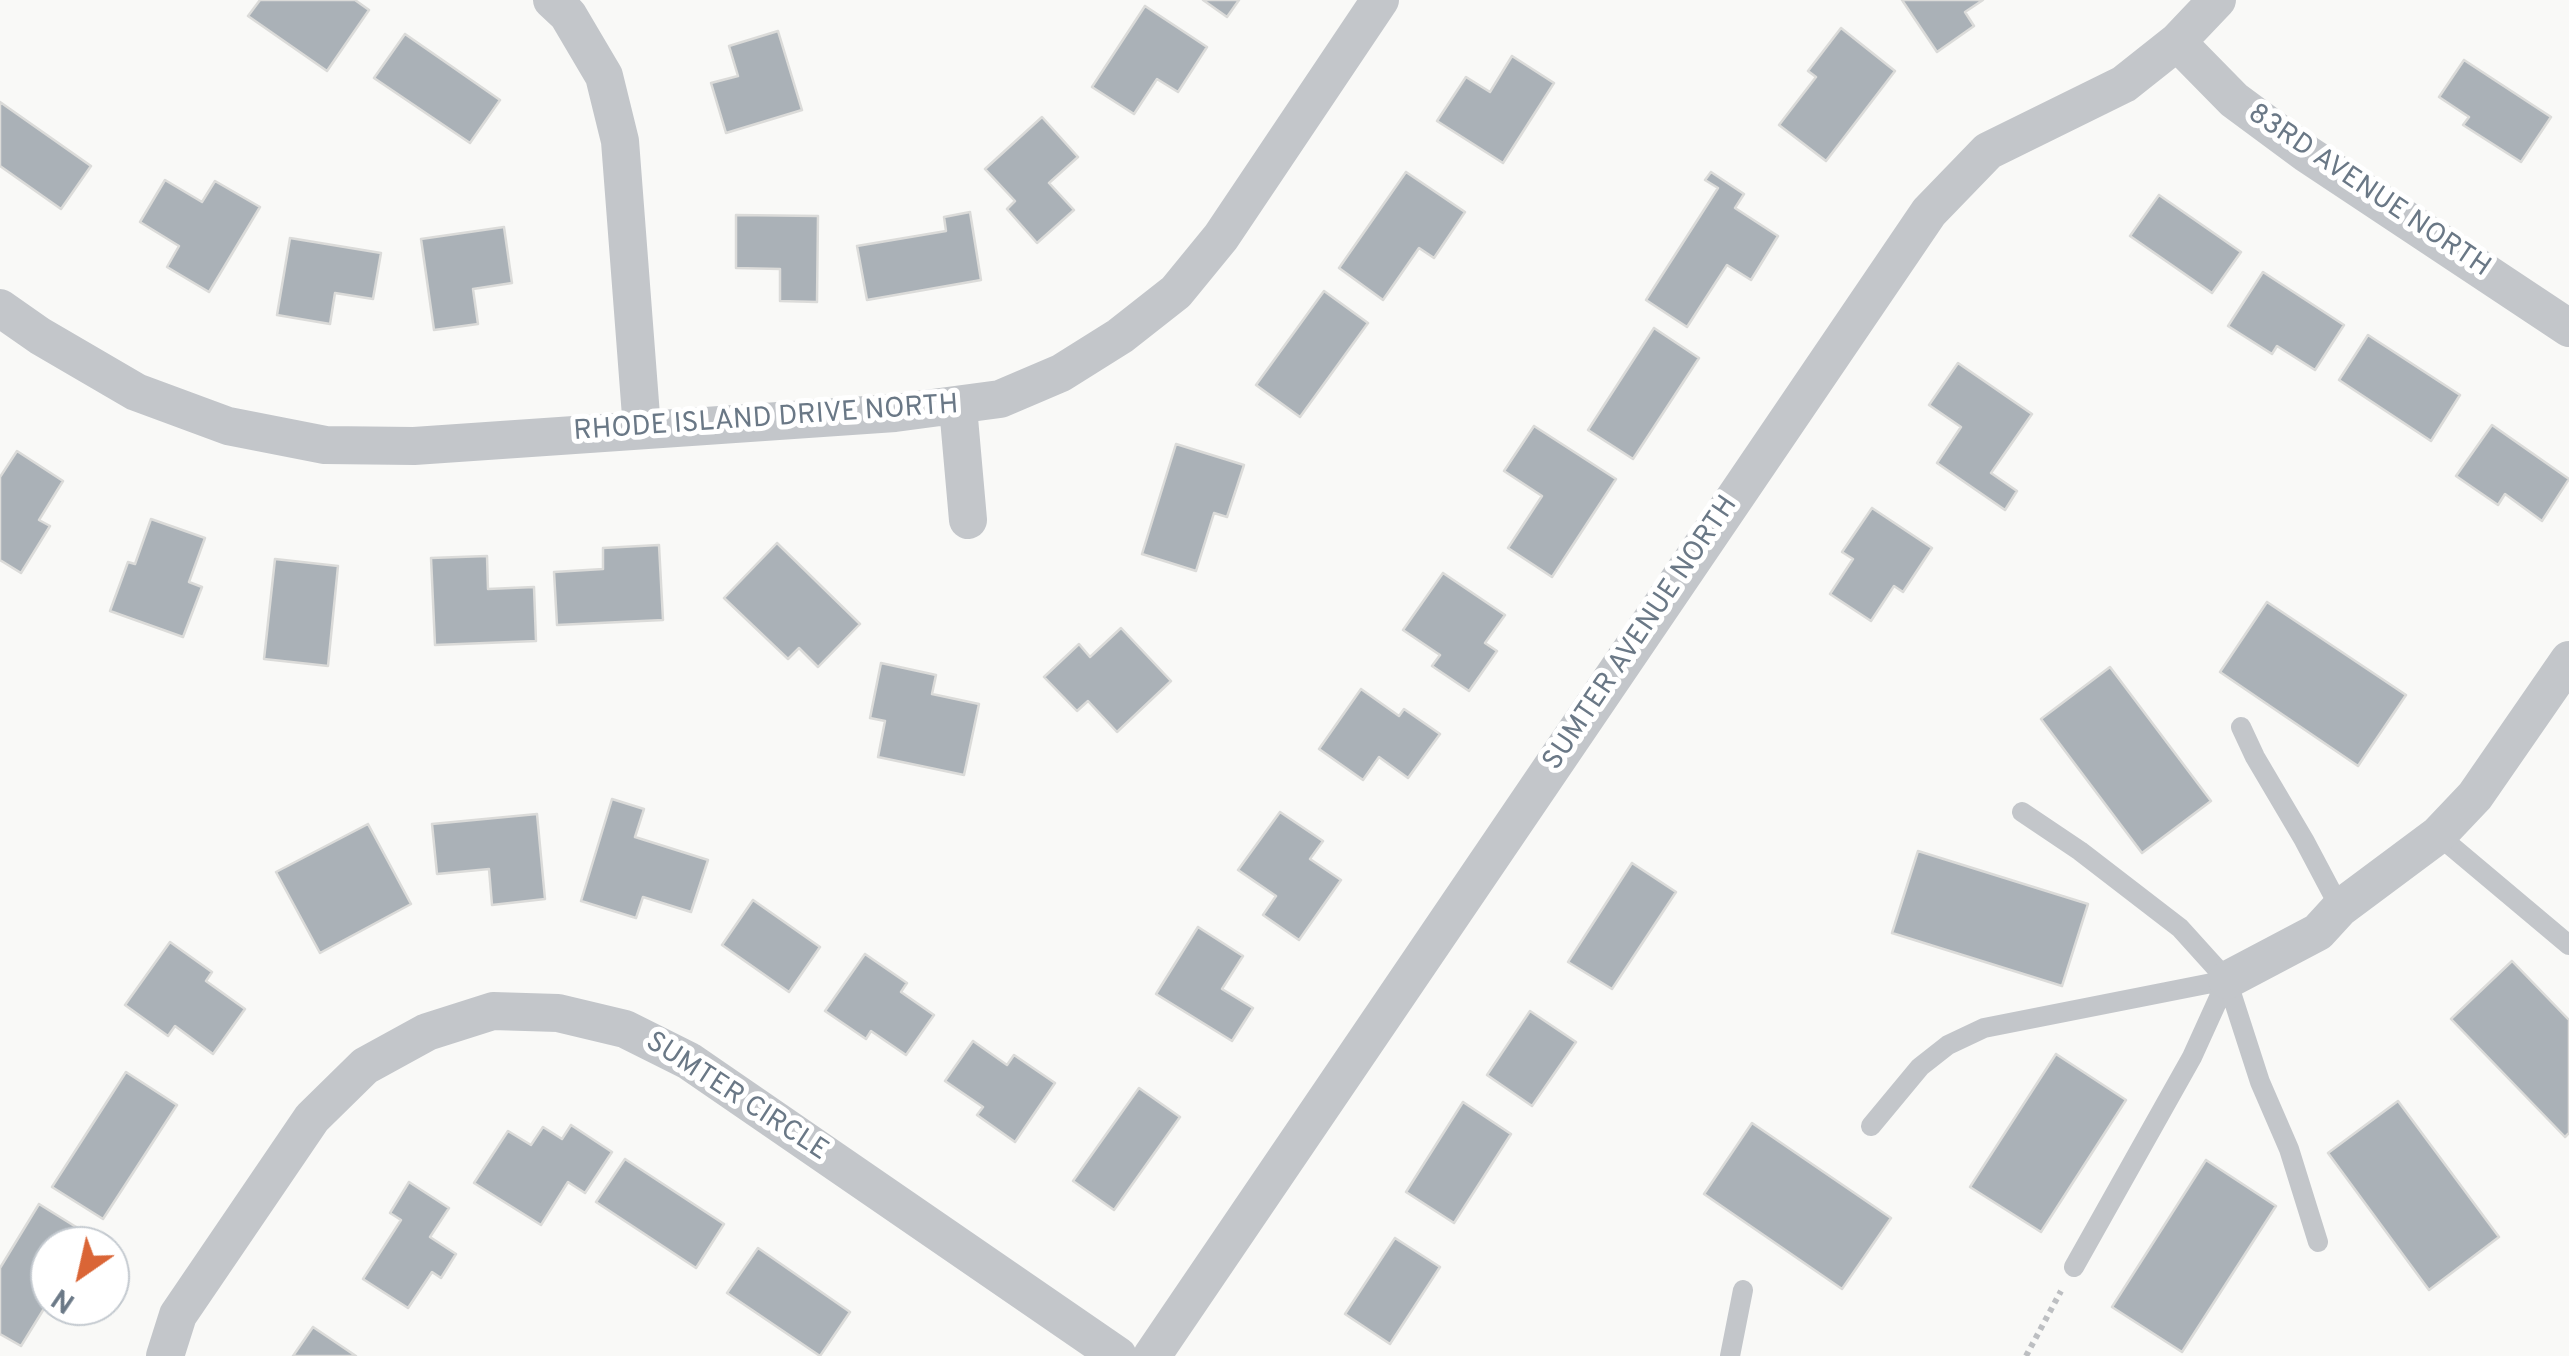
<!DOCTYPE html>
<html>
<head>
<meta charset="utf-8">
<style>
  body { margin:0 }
  #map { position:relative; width:2569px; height:1356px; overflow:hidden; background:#f9f9f7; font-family:Overpass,sans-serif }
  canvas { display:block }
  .north { position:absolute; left:30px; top:1226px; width:100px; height:100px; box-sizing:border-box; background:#fff; border:2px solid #c3c9cf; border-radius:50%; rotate:214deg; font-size:28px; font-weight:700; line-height:40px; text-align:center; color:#6a7886 }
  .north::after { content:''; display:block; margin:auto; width:35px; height:45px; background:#da6536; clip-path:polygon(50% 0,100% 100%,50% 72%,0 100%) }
</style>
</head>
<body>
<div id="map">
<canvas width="2569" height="1356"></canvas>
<div class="north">N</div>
</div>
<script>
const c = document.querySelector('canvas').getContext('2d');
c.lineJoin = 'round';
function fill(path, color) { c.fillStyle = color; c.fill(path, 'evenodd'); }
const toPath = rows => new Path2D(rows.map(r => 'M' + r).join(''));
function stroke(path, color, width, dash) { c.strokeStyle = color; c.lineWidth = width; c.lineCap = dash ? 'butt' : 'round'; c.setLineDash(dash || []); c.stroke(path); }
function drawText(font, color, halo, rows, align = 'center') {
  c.font = font + ' Overpass,sans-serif'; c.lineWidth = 10; c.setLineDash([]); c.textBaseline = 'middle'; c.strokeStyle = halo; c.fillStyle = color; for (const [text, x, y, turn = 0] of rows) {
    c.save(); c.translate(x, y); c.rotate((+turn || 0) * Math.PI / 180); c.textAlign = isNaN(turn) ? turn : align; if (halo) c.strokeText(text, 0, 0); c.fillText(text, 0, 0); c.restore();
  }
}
const building = toPath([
  [260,0,355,0,369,10,327,71,248,16,260,0],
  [1203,0,1239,0,1227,17,1203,0],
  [1902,0,1983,0,1965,12,1974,26,1937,52,1902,0],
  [1145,6,1207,47,1178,92,1157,79,1134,114,1092,87,1145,6],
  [1841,28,1895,71,1826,161,1779,125,1816,77,1808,71,1841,28],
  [778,31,802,110,726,133,711,83,738,76,729,46,778,31],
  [405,34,500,100,470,143,374,78,405,34],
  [1512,56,1554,83,1503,163,1437,121,1466,77,1490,92,1512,56],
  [2464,60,2551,117,2521,162,2463,125,2469,117,2439,97,2464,60],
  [0,102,91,166,61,209,0,166,0,102],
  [1042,117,1078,157,1049,183,1074,210,1037,243,1007,209,1015,201,985,169,1042,117],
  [1406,172,1465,212,1434,258,1419,248,1383,300,1339,268,1406,172],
  [1711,172,1744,194,1735,208,1778,236,1751,280,1727,265,1687,327,1646,300,1718,188,1705,180,1711,172],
  [165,180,202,202,215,181,260,207,209,292,167,267,179,246,140,222,165,180],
  [2159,195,2241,252,2212,293,2130,236,2159,195],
  [970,212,981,280,867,300,857,246,946,231,944,217,970,212],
  [736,215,818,216,817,302,780,301,780,269,736,268,736,215],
  [504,227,512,283,473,289,478,324,434,330,421,239,504,227],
  [290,238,381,253,373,299,335,293,330,324,277,315,290,238],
  [2263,272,2344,325,2315,370,2277,346,2272,354,2228,326,2263,272],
  [1324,291,1368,323,1300,417,1256,385,1324,291],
  [1654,328,1699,358,1633,459,1588,430,1654,328],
  [2368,335,2460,395,2431,441,2339,380,2368,335],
  [1958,363,2032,414,1991,473,2017,491,2005,510,1937,463,1961,427,1929,405,1958,363],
  [2492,425,2569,479,2542,521,2505,494,2498,505,2456,476,2492,425],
  [1534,426,1616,479,1552,577,1508,548,1542,496,1504,471,1534,426],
  [1176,444,1244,465,1227,517,1214,513,1196,571,1142,554,1176,444],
  [17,451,63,481,39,520,50,526,21,573,0,560,0,477,17,451],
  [1872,508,1932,548,1903,592,1894,586,1871,621,1830,594,1853,559,1842,552,1872,508],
  [151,519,205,538,189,582,202,587,183,637,110,611,128,562,135,564,151,519],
  [777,543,860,624,818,667,799,648,788,659,724,598,777,543],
  [659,545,663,620,557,625,554,572,603,569,603,548,659,545],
  [487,556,488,589,534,587,536,641,435,645,431,558,487,556],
  [275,559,338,566,328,666,264,659,275,559],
  [1443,573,1505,615,1485,643,1497,651,1469,691,1432,666,1440,655,1403,630,1443,573],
  [2267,602,2406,695,2358,766,2220,672,2267,602],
  [1121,628,1171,681,1117,732,1088,701,1077,711,1044,677,1079,644,1090,657,1121,628],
  [881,663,936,675,932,694,979,704,964,775,878,757,885,721,870,718,881,663],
  [2110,667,2211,801,2142,853,2041,719,2110,667],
  [1361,689,1399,716,1404,709,1440,734,1408,778,1379,757,1363,780,1319,749,1361,689],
  [612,799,644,809,635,837,708,860,691,912,643,897,636,918,581,901,612,799],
  [1280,812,1323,841,1310,859,1341,880,1299,940,1263,915,1276,896,1238,870,1280,812],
  [537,814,545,899,492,905,489,869,437,874,432,824,537,814],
  [368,824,411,904,320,953,276,872,368,824],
  [1918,851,2088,904,2062,986,1892,933,1918,851],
  [1632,863,1676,892,1612,989,1568,962,1632,863],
  [753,900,820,947,789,992,722,945,753,900],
  [1198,927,1243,956,1222,989,1253,1008,1232,1041,1156,994,1198,927],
  [170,942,212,972,206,981,245,1009,213,1054,175,1026,168,1036,125,1005,170,942],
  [865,954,907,983,901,992,934,1015,906,1055,871,1031,866,1039,825,1011,865,954],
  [2512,961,2569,1020,2569,1133,2565,1137,2451,1019,2512,961],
  [1530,1011,1576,1042,1532,1106,1487,1075,1530,1011],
  [973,1041,1007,1065,1014,1055,1055,1083,1015,1142,977,1115,983,1107,945,1081,973,1041],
  [2056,1054,2126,1100,2041,1232,1970,1187,2056,1054],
  [126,1072,177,1105,103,1219,52,1187,126,1072],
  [1139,1088,1180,1117,1114,1210,1073,1181,1139,1088],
  [2398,1101,2499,1237,2429,1290,2328,1153,2398,1101],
  [1463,1102,1511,1134,1454,1223,1406,1192,1463,1102],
  [1752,1123,1891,1218,1842,1289,1704,1194,1752,1123],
  [571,1125,612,1152,585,1193,568,1182,541,1225,474,1183,508,1131,531,1145,543,1127,562,1139,571,1125],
  [625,1159,724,1224,696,1268,596,1202,625,1159],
  [2206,1160,2276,1206,2182,1352,2112,1307,2206,1160],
  [409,1182,449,1208,430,1237,456,1254,441,1278,432,1272,408,1308,363,1279,401,1220,390,1213,409,1182],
  [39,1204,89,1235,82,1246,50,1246,50,1299,21,1346,0,1334,0,1268,39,1204],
  [1395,1238,1440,1267,1390,1344,1345,1314,1395,1238],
  [758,1248,850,1312,820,1356,727,1293,758,1248],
  [313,1327,356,1356,293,1356,313,1327]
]);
fill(building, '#aab1b7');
stroke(building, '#dbdbd9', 2.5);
stroke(toPath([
  [2026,1356,2061,1291]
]), '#bdbfc2', 6, [5, 5]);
stroke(toPath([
  [2241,727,2255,757,2304,840,2340,908],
  [2022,812,2080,851,2180,928,2227,980,2260,1082,2289,1149,2318,1242],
  [2438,835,2569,945],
  [1871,1126,1920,1067,1948,1045,1984,1028,2227,980],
  [2074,1267,2192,1057,2227,980],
  [1730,1356,1743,1290]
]), '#c3c6ca', 20);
stroke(toPath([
  [552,0,568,15,604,76,620,141,642,429],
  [2177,42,2234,100,2307,154,2569,328],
  [0,308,40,336,136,392,228,426,325,445,414,446,895,413,1000,399,1061,373,1120,336,1176,292,1221,237,1380,0],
  [958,407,968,520],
  [2227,980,2318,932,2340,908,2438,835,2475,796,2569,660],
  [165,1356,178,1315,312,1118,365,1066,427,1032,493,1011,558,1013,625,1029,689,1061,1118,1356],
  [1152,1356,1929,212,1988,151,2124,84,2177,42,2217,0]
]), '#c3c6ca', 38);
drawText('28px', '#6a7886', '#fff', [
  ["83RD AVENUE NORTH",2368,192,34],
  ["RHODE ISLAND DRIVE NORTH",766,420,-4],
  ["SUMTER AVENUE NORTH",1642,634,-56],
  ["SUMTER CIRCLE",736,1098,33]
]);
</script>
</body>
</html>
